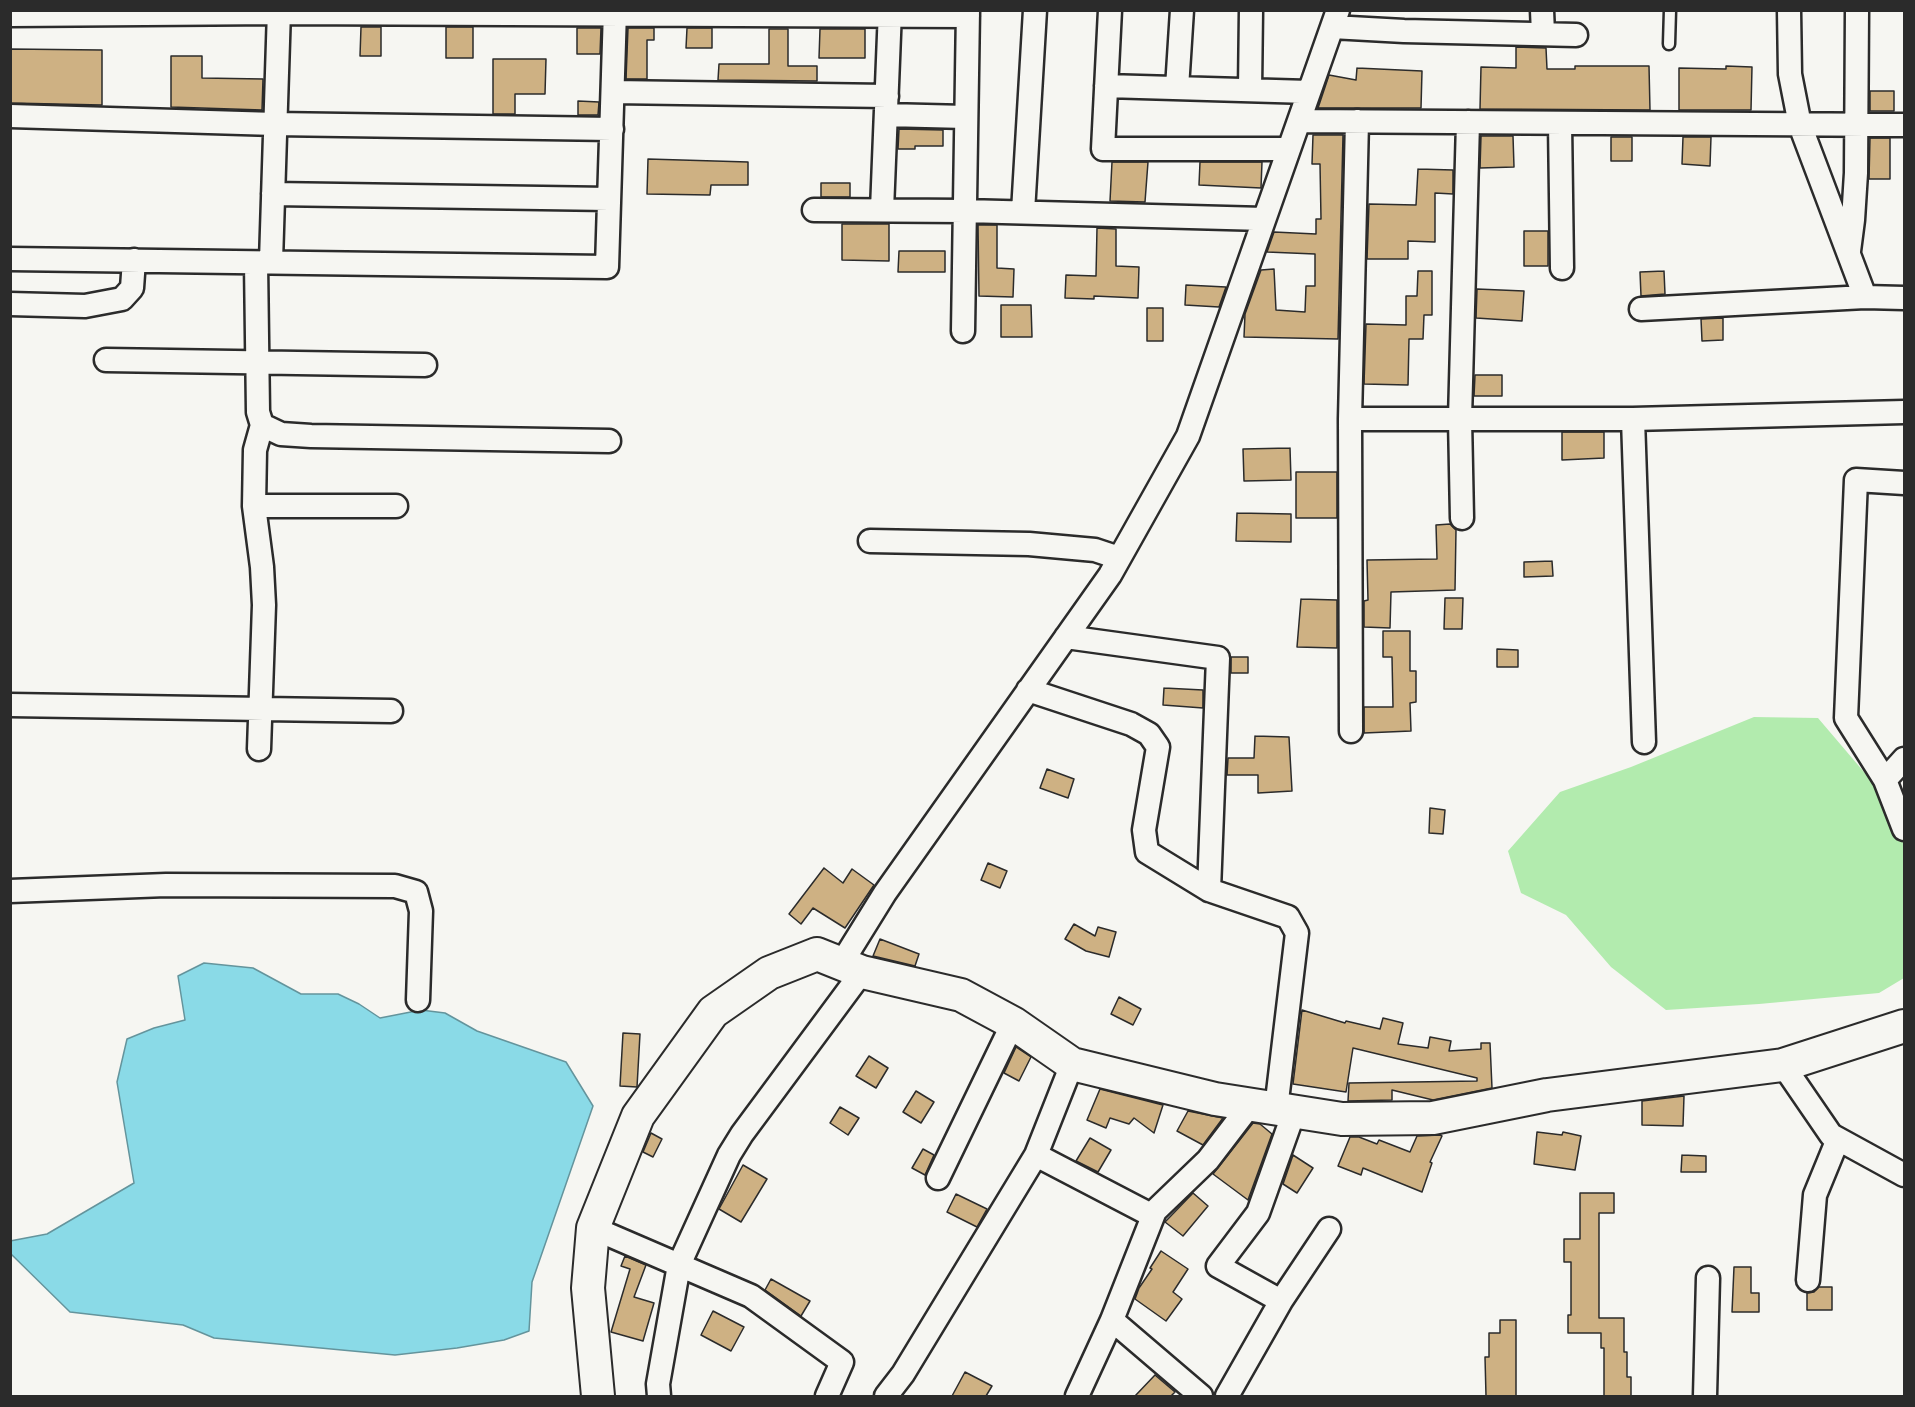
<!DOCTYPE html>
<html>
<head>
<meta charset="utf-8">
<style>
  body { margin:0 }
  #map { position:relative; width:1915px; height:1407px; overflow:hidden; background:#f6f6f2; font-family:"Architects Daughter",sans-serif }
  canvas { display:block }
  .frame { position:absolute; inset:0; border:12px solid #2b2b2b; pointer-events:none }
</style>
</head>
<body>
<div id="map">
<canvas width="1915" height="1407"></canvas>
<div class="frame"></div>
</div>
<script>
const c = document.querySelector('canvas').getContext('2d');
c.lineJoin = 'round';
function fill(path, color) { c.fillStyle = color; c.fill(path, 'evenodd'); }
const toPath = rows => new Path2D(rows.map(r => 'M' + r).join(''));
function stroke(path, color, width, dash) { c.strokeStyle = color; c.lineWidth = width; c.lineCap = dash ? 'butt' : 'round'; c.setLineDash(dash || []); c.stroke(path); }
fill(toPath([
  [1754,717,1818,718,1904,819,1904,978,1879,993,1759,1004,1666,1010,1611,967,1566,915,1521,893,1508,851,1560,792,1631,767]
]), '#b2ebae');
const water = toPath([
  [204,963,253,968,301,994,338,994,359,1004,380,1018,421,1010,445,1013,477,1031,566,1062,593,1106,532,1282,529,1331,504,1340,457,1348,395,1355,214,1338,183,1325,70,1312,11,1254,10,1241,47,1234,134,1183,117,1082,127,1039,154,1028,185,1020,178,976,204,963]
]);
fill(water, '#8adae7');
stroke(water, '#64949c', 1.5);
const building = toPath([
  [361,27,381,27,381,56,360,56,361,27],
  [446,27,473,27,473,58,446,58,446,27],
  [577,28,601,28,600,54,577,54,577,28],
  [628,28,654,28,654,40,647,40,647,79,626,79,628,28],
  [687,28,712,28,712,48,686,48,687,28],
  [769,29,788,29,788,66,817,66,817,81,718,80,719,64,769,64,769,29],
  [820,29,865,29,865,58,819,58,820,29],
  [1516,47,1546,48,1547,69,1575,69,1575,66,1649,66,1650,110,1480,109,1481,67,1516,68,1516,47],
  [10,49,102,50,102,105,10,103,10,49],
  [171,56,202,56,202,78,263,79,262,110,171,107,171,56],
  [493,59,546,59,545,94,515,94,515,114,493,114,493,59],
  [1726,66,1752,67,1751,110,1679,110,1679,68,1726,69,1726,66],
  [1357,68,1422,71,1421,108,1318,108,1329,75,1356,80,1357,68],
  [1870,91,1894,91,1894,111,1870,111,1870,91],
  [578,101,599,102,598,115,578,115,578,101],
  [899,129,943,130,943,146,915,146,915,149,898,149,899,129],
  [1313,135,1343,135,1338,339,1244,337,1245,314,1261,270,1274,269,1276,310,1305,312,1306,286,1315,286,1315,254,1267,252,1274,232,1316,234,1316,219,1321,219,1320,164,1312,164,1313,135],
  [1481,136,1513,136,1514,167,1480,168,1481,136],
  [1611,137,1632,137,1632,161,1611,161,1611,137],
  [1683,137,1711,137,1710,166,1682,164,1683,137],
  [1870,138,1890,138,1890,179,1869,179,1870,138],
  [648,159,748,162,748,185,711,185,710,195,647,194,648,159],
  [1112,162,1148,162,1145,202,1110,201,1112,162],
  [1200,162,1262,162,1261,188,1199,185,1200,162],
  [1418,169,1453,170,1453,194,1435,193,1435,242,1408,241,1408,259,1367,259,1369,204,1416,205,1418,169],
  [821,183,850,183,850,197,821,197,821,183],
  [842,224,889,224,889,261,842,260,842,224],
  [978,225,997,225,997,268,1014,269,1013,297,979,296,978,225],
  [1097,228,1116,229,1116,266,1139,267,1138,298,1094,296,1094,299,1065,298,1066,275,1096,276,1097,228],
  [1524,231,1548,231,1548,266,1524,266,1524,231],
  [899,251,945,251,945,272,898,272,899,251],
  [1418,271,1432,271,1432,315,1424,315,1423,339,1409,339,1408,385,1364,384,1366,324,1406,325,1406,296,1417,296,1418,271],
  [1664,271,1665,294,1641,296,1640,272,1664,271],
  [1186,285,1226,287,1219,307,1185,305,1186,285],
  [1477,289,1524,291,1522,321,1476,318,1477,289],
  [1001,305,1031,305,1032,337,1001,337,1001,305],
  [1147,308,1163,308,1163,341,1147,341,1147,308],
  [1723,318,1723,340,1702,341,1701,319,1723,318],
  [1475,375,1502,375,1502,396,1474,396,1475,375],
  [1562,432,1604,432,1604,458,1562,460,1562,432],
  [1290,448,1291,480,1244,481,1243,449,1290,448],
  [1296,472,1337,472,1337,518,1296,518,1296,472],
  [1237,513,1291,514,1291,542,1236,541,1237,513],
  [1450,524,1456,530,1455,590,1391,592,1390,628,1364,627,1364,601,1368,600,1367,560,1437,559,1436,525,1450,524],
  [1552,561,1553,576,1524,577,1524,562,1552,561],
  [1445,598,1463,598,1462,629,1444,629,1445,598],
  [1301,599,1337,600,1337,648,1297,647,1301,599],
  [1383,631,1410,631,1410,671,1416,671,1416,702,1410,703,1411,731,1364,733,1364,707,1393,707,1392,657,1383,657,1383,631],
  [1497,649,1518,650,1518,667,1497,667,1497,649],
  [1231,657,1248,657,1248,673,1231,673,1231,657],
  [1164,688,1203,690,1203,708,1163,705,1164,688],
  [1255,736,1289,737,1292,791,1258,793,1258,775,1227,775,1228,758,1254,758,1255,736],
  [1047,769,1074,779,1068,798,1040,788,1047,769],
  [1430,808,1445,810,1443,834,1429,833,1430,808],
  [988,863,1007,871,1000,888,981,880,988,863],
  [824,868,843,883,852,869,874,885,845,928,813,908,801,924,789,914,824,868],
  [1074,924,1095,936,1098,927,1116,932,1109,957,1086,951,1065,939,1074,924],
  [880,939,919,954,915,966,873,956,880,939],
  [1119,997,1141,1009,1133,1025,1111,1014,1119,997],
  [1302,1010,1345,1023,1346,1021,1380,1029,1383,1018,1403,1023,1398,1044,1428,1048,1430,1037,1451,1041,1449,1051,1481,1049,1481,1043,1490,1043,1492,1088,1433,1100,1392,1090,1392,1100,1348,1101,1349,1083,1477,1081,1477,1078,1353,1048,1346,1092,1293,1084,1302,1010],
  [623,1033,640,1034,637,1087,620,1086,623,1033],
  [1016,1047,1031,1057,1019,1081,1004,1073,1016,1047],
  [869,1056,888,1068,876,1088,856,1076,869,1056],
  [1100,1089,1163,1105,1154,1133,1134,1118,1129,1124,1110,1118,1106,1128,1087,1120,1100,1089],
  [916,1091,934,1102,921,1123,903,1112,916,1091],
  [1684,1096,1683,1126,1642,1125,1642,1101,1684,1096],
  [840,1107,859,1118,848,1135,830,1123,840,1107],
  [1188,1111,1223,1118,1203,1145,1177,1131,1188,1111],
  [1253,1123,1260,1124,1272,1134,1248,1200,1213,1174,1253,1123],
  [1537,1132,1562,1135,1563,1132,1581,1136,1575,1170,1534,1164,1537,1132],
  [651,1133,662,1139,653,1157,643,1152,651,1133],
  [1440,1135,1442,1136,1430,1162,1432,1163,1422,1192,1363,1168,1361,1175,1338,1166,1350,1137,1359,1137,1377,1144,1379,1140,1410,1152,1417,1136,1440,1135],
  [1090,1138,1111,1150,1098,1172,1076,1161,1090,1138],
  [923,1149,934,1155,925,1175,912,1168,923,1149],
  [1293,1155,1313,1168,1297,1193,1283,1184,1293,1155],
  [1682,1155,1706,1156,1706,1172,1681,1172,1682,1155],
  [743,1165,767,1179,741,1222,719,1209,743,1165],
  [1193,1193,1208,1206,1183,1236,1165,1222,1193,1193],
  [1580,1193,1614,1193,1614,1213,1599,1213,1599,1318,1624,1318,1624,1352,1627,1352,1627,1377,1631,1377,1631,1396,1604,1396,1604,1348,1601,1348,1601,1333,1568,1333,1568,1315,1571,1315,1571,1262,1564,1262,1564,1239,1580,1239,1580,1193],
  [956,1194,987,1209,977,1227,947,1212,956,1194],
  [1161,1251,1188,1269,1173,1292,1182,1299,1166,1321,1135,1299,1139,1288,1152,1269,1150,1268,1161,1251],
  [625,1256,646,1265,634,1297,654,1303,643,1341,611,1332,630,1269,621,1266,625,1256],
  [1734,1267,1751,1267,1751,1293,1759,1293,1759,1312,1732,1312,1734,1267],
  [771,1279,810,1301,801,1316,765,1290,771,1279],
  [1819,1287,1832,1287,1832,1310,1807,1310,1807,1293,1814,1292,1819,1287],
  [713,1311,744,1327,731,1351,701,1335,713,1311],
  [1500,1320,1516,1320,1516,1396,1486,1396,1485,1357,1489,1357,1489,1333,1500,1333,1500,1320],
  [965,1372,992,1386,986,1396,952,1396,965,1372],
  [1155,1375,1175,1392,1171,1396,1135,1396,1155,1375]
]);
fill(building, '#ceb183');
stroke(building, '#2b2b2b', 1.5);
const lane = toPath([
  [1669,44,1670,10]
]);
const street = toPath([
  [1110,10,1103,149,1289,149],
  [1542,10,1543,34],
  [1789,10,1790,74,1800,125,1865,297],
  [10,15,279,13,968,16],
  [1332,27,1404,31,1576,35],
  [1106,86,1309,92],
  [1177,88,1182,10],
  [1250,90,1251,10],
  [613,92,887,96],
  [886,115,966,117],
  [10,116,275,124,612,129],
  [1300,121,1904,125],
  [1560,123,1562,268],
  [273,194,609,199],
  [814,210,965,211,1264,219],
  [882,210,890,10],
  [1023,212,1035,10],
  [1849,251,1853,220,1856,173,1857,10],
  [10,259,607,267,615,10],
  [271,261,279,10],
  [256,263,258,412,262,425,281,434,311,436,609,441],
  [10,304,85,306,122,299,132,288,134,260],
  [1641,309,1865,297,1904,298],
  [963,331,968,10],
  [106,360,425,365],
  [1350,419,1633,419,1904,412],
  [1633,419,1644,742],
  [1904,483,1856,480,1846,718,1885,780,1904,829],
  [254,506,396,506],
  [1462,518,1460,419,1468,122],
  [870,541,1029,544,1095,550,1119,558],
  [1066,637,1218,658,1209,890],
  [1028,690,1131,724,1149,734,1158,747,1144,830,1147,852,1209,890,1288,917,1297,933,1276,1109],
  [10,705,391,711],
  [1351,731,1350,419,1357,121],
  [259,749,264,605,262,567,254,506,255,450,262,425],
  [1885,780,1904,759],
  [10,891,166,885,395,886,416,892,421,911,418,1000],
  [841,964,885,893,1110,575,1188,436,1338,10],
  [1783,1065,1831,1135,1904,1175],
  [1036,1155,1153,1216],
  [938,1178,1013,1023],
  [593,1228,751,1296,842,1362,827,1396],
  [1808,1280,1815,1195,1838,1139],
  [1281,1301,1218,1266,1258,1213,1294,1112],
  [1112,1320,1201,1396],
  [659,1396,658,1384,679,1265,729,1155,742,1134,862,972],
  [886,1396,903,1374,1036,1155,1072,1064],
  [1077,1396,1112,1320,1155,1211,1208,1160,1250,1105],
  [1227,1396,1281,1301,1329,1229],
  [1705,1396,1708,1278]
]);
const secondary = toPath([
  [598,1396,588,1288,593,1228,638,1116,713,1012,769,973,817,954,862,972,961,995,1013,1023,1072,1064,1215,1099,1342,1119,1433,1118,1547,1095,1783,1065,1904,1026]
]);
stroke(lane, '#2b2b2b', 15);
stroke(street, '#2b2b2b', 27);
stroke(secondary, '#2b2b2b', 36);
stroke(lane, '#f6f6f2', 10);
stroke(street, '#f6f6f2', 22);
stroke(secondary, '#f6f6f2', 32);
</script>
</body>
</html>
